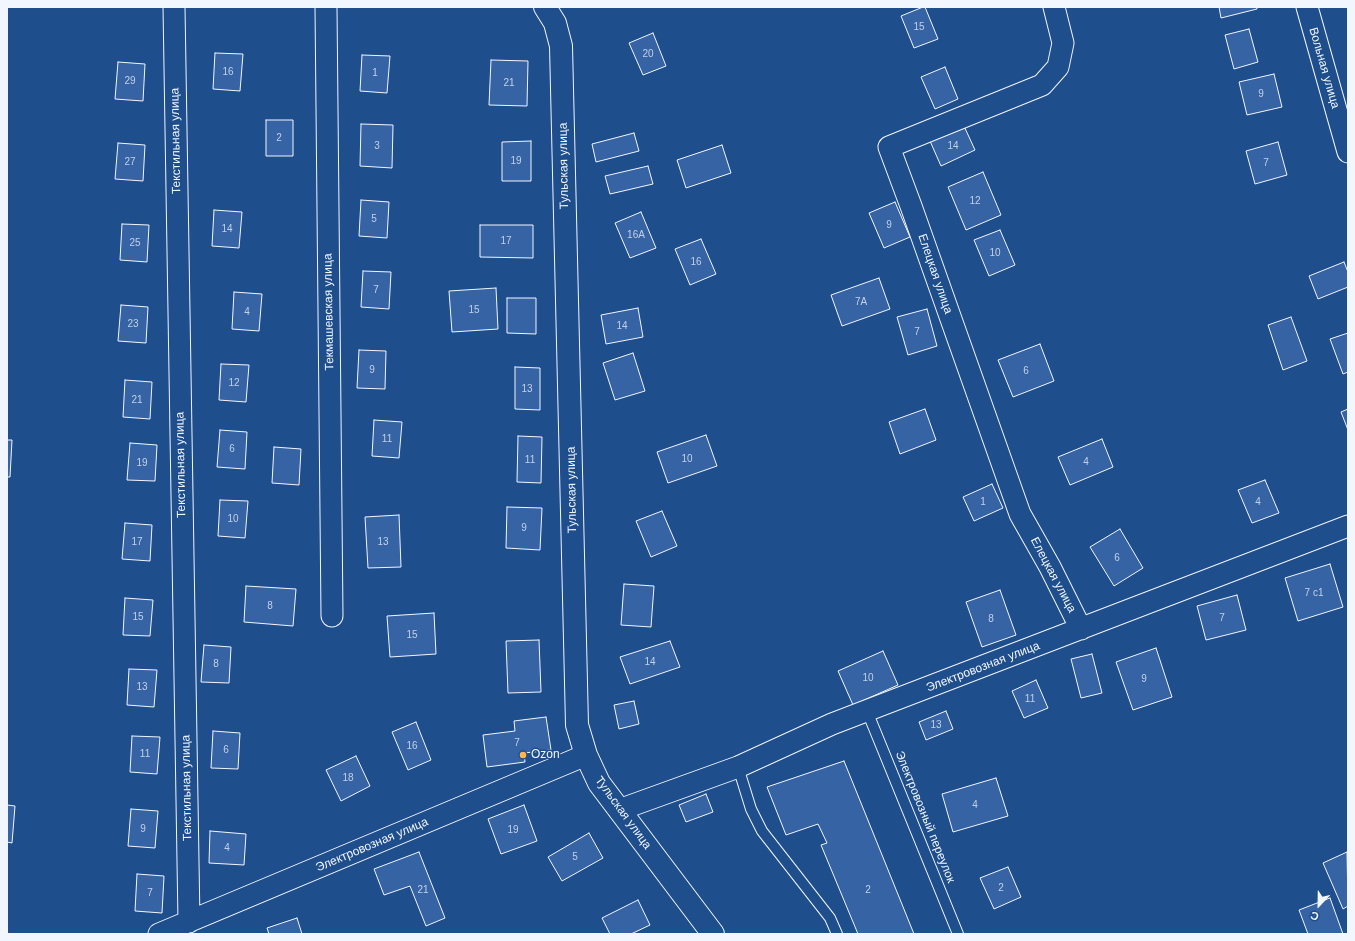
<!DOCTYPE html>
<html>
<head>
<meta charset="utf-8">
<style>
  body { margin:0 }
  #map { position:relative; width:1355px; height:941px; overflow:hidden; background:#1f4e8c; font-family:Helvetica,sans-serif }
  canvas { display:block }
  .frame { position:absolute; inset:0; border:8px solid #f2f6ff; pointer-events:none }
  .north { position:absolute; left:1299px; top:885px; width:40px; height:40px; -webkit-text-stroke:3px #1f4e8c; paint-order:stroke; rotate:202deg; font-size:11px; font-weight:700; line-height:16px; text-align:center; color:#f2f6ff }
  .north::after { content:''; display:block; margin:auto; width:14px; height:18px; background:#f2f6ff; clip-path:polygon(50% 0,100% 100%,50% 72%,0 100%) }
</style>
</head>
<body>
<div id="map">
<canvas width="1355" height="941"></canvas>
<div class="frame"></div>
<div class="north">С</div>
</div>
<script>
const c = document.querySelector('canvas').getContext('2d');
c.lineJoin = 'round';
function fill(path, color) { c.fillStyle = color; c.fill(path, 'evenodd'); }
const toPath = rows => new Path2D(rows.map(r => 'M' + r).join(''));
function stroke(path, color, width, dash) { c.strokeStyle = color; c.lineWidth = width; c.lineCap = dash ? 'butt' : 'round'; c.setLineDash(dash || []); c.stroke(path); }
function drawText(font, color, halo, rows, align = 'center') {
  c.font = font + ' Helvetica,sans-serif'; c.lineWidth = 3; c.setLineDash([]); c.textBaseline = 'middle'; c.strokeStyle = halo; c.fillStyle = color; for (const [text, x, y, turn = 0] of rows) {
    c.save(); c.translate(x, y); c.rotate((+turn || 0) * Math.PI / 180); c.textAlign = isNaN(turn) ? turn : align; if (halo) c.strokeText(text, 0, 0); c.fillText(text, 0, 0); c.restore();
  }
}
const building = toPath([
  [923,7,925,7,938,39,914,48,901,16,923,7],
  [1219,7,1257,7,1257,9,1221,18,1219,7],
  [1249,29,1258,62,1234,69,1225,35,1249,29],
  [653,33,666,66,643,75,629,43,653,33],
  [215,53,243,54,240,91,213,89,215,53],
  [362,55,390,56,387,93,360,91,362,55],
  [491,60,528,61,527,106,489,105,491,60],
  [118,62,145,64,143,101,115,99,118,62],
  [945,67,958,99,935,109,921,77,945,67],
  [1274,74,1282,107,1247,115,1239,82,1274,74],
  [266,120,293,120,293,156,266,156,266,120],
  [361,124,393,125,392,168,360,166,361,124],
  [964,126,975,150,941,166,930,141,964,126],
  [634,133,639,151,596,162,592,144,634,133],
  [531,141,531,181,502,181,502,142,531,141],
  [1278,142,1287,175,1255,184,1246,151,1278,142],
  [118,143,145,145,143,181,115,179,118,143],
  [722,145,731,173,686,188,677,160,722,145],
  [648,166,653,184,610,194,605,176,648,166],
  [983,172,1001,215,966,230,948,187,983,172],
  [361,200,389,202,387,238,359,236,361,200],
  [895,202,910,237,884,248,869,213,895,202],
  [214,210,242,212,239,248,212,246,214,210],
  [641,212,656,248,630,258,615,223,641,212],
  [122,224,149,225,147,262,120,260,122,224],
  [480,225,533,225,533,258,480,257,480,225],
  [1000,230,1015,265,989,276,974,240,1000,230],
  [701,239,716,274,690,285,675,249,701,239],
  [1344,262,1348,272,1348,287,1318,299,1309,276,1344,262],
  [363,271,391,272,389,309,361,307,363,271],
  [879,278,890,309,842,326,831,295,879,278],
  [496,288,498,329,452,332,449,291,496,288],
  [234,292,262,294,259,331,232,329,234,292],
  [507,298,536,298,536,334,507,333,507,298],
  [121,305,148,307,146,343,118,341,121,305],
  [638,308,643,337,606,344,601,315,638,308],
  [927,309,937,346,908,355,897,317,927,309],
  [1291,317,1307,361,1283,370,1268,325,1291,317],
  [1348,333,1348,372,1343,374,1330,339,1348,333],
  [1040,344,1054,381,1013,397,998,360,1040,344],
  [359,350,386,351,385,389,357,388,359,350],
  [633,353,645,391,615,400,603,363,633,353],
  [221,364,249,365,246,402,219,400,221,364],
  [515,367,540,368,540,410,515,409,515,367],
  [125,380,152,382,150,419,123,417,125,380],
  [925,409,936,440,900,454,889,422,925,409],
  [1348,409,1348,430,1341,412,1348,409],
  [374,420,402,422,399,458,372,456,374,420],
  [220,430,247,432,245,469,217,467,220,430],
  [706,435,717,466,668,483,657,452,706,435],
  [518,436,542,437,541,483,517,482,518,436],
  [1102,439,1113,467,1070,485,1058,457,1102,439],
  [7,440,12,440,10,477,7,477,7,440],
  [130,443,157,445,155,481,127,480,130,443],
  [274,447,301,449,299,485,272,483,274,447],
  [1265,480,1279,513,1252,523,1238,490,1265,480],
  [992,484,1003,508,974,521,963,497,992,484],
  [220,500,248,501,245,538,218,536,220,500],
  [507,507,542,508,540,550,506,548,507,507],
  [662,511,677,546,651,557,636,521,662,511],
  [399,515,401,567,368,568,365,517,399,515],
  [125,523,152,525,150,561,122,559,125,523],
  [1120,529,1143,568,1114,586,1090,547,1120,529],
  [1330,564,1343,607,1298,621,1285,578,1330,564],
  [624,584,654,586,651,627,621,625,624,584],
  [246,586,296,589,293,626,244,622,246,586],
  [1000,590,1016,635,982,647,966,602,1000,590],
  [1237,595,1246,630,1206,640,1197,606,1237,595],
  [125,598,153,600,150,636,123,635,125,598],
  [434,613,436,654,390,657,387,616,434,613],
  [539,640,541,692,508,693,506,641,539,640],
  [670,641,680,667,630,684,620,657,670,641],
  [204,645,231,647,229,683,201,682,204,645],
  [1156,648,1172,697,1133,710,1116,662,1156,648],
  [883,651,898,685,853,705,838,671,883,651],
  [1092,654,1102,693,1081,698,1071,659,1092,654],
  [129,669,157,670,154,707,127,705,129,669],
  [1036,680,1048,708,1024,718,1012,691,1036,680],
  [634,701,639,724,619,729,614,705,634,701],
  [946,711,953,729,926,740,919,722,946,711],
  [546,717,551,750,524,753,525,762,487,767,483,735,515,731,514,721,546,717],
  [416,722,431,760,408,770,392,732,416,722],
  [213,731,240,733,238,769,211,768,213,731],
  [132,736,160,737,157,774,130,772,132,736],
  [356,756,370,786,341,801,326,770,356,756],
  [844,761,914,934,858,934,821,845,827,843,818,824,786,835,767,787,844,761],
  [996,778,1008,816,953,832,942,794,996,778],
  [706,794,713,812,686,822,679,805,706,794],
  [7,805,15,806,12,843,7,842,7,805],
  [524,805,537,841,501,854,488,819,524,805],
  [131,809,158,811,155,848,128,846,131,809],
  [210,831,246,834,244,865,209,863,210,831],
  [589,833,603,858,562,881,548,857,589,833],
  [419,852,445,918,426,926,410,886,384,895,374,869,419,852],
  [1347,852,1348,906,1343,909,1323,863,1347,852],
  [1008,867,1021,897,994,909,980,878,1008,867],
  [137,874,164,876,162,913,135,911,137,874],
  [1330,898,1343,934,1308,934,1299,910,1330,898],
  [638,900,650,925,631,934,610,934,602,918,638,900],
  [297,918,302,934,269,934,267,928,297,918]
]);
fill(building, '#3563a3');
stroke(building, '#f2f6ff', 1);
const service = toPath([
  [867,711,958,934],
  [738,767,751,809,762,831,830,918,837,934]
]);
const minor = toPath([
  [174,7,189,922],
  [326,7,332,616],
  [1054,7,1063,43,1058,67,1042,85,889,147,911,206,1020,514,1050,567,1081,629],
  [1307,7,1348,152],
  [619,810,738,767,832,724,1348,526],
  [159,934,586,755]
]);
const secondary = toPath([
  [545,7,555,23,561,46,577,725,586,755,599,783,713,934]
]);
stroke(service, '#f2f6ff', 12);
stroke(minor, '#f2f6ff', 23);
stroke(secondary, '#f2f6ff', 24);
stroke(service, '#1f4e8c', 10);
stroke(minor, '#1f4e8c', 21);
stroke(secondary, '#1f4e8c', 22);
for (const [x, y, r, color] of [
  [523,755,4,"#ffb74d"]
]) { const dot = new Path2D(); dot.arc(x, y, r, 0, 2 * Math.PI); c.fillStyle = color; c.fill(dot); stroke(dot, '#1f4e8c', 1.5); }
drawText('10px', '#c3d1e8', null, [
  ["15",919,27],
  ["20",648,54],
  ["16",228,72],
  ["1",375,73],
  ["29",130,81],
  ["21",509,83],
  ["9",1261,94],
  ["2",279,138],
  ["3",377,146],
  ["14",953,146],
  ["19",516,161],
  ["27",130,162],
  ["7",1266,163],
  ["12",975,201],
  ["5",374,219],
  ["9",889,225],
  ["14",227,229],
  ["16А",636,235],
  ["17",506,241],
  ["25",135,243],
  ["10",995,253],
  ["16",696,262],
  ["7",376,290],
  ["7А",861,302],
  ["15",474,310],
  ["4",247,312],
  ["23",133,324],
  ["14",622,326],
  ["7",917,332],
  ["9",372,370],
  ["6",1026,371],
  ["12",234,383],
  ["13",527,389],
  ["21",137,400],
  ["11",387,439],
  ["6",232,449],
  ["10",687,459],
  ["11",530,460],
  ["4",1086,462],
  ["19",142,463],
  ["1",983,502],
  ["4",1258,502],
  ["10",233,519],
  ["9",524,528],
  ["17",137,542],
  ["13",383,542],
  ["6",1117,558],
  ["7 с1",1314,593],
  ["8",270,606],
  ["15",138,617],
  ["7",1222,618],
  ["8",991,619],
  ["15",412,635],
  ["14",650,662],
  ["8",216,664],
  ["10",868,678],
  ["9",1144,679],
  ["13",142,687],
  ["11",1030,699],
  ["13",936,725],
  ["7",517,743],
  ["16",412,746],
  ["6",226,750],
  ["11",145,754],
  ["18",348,778],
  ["4",975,805],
  ["9",143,829],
  ["19",513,830],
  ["4",227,848],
  ["5",575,857],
  ["2",1001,888],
  ["21",423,890],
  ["2",868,890],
  ["7",150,893]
]);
drawText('12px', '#f2f6ff', '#1f4e8c', [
  ["Вольная улица",1324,68,74],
  ["Текстильная улица",176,141,-91],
  ["Тульская улица",564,166,-91],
  ["Елецкая улица",935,274,71],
  ["Текмашевская улица",329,312,-91],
  ["Текстильная улица",181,465,-91],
  ["Тульская улица",572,490,-91],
  ["Елецкая улица",1053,575,62],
  ["Электровозная улица",983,667,-21],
  ["Текстильная улица",187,788,-91],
  ["Тульская улица",623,813,54],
  ["Электровозный переулок",925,817,68],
  ["Электровозная улица",372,845,-23]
]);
drawText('12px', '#f2f6ff', '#1f4e8c', [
  ["Ozon",531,755]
], 'left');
</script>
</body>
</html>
